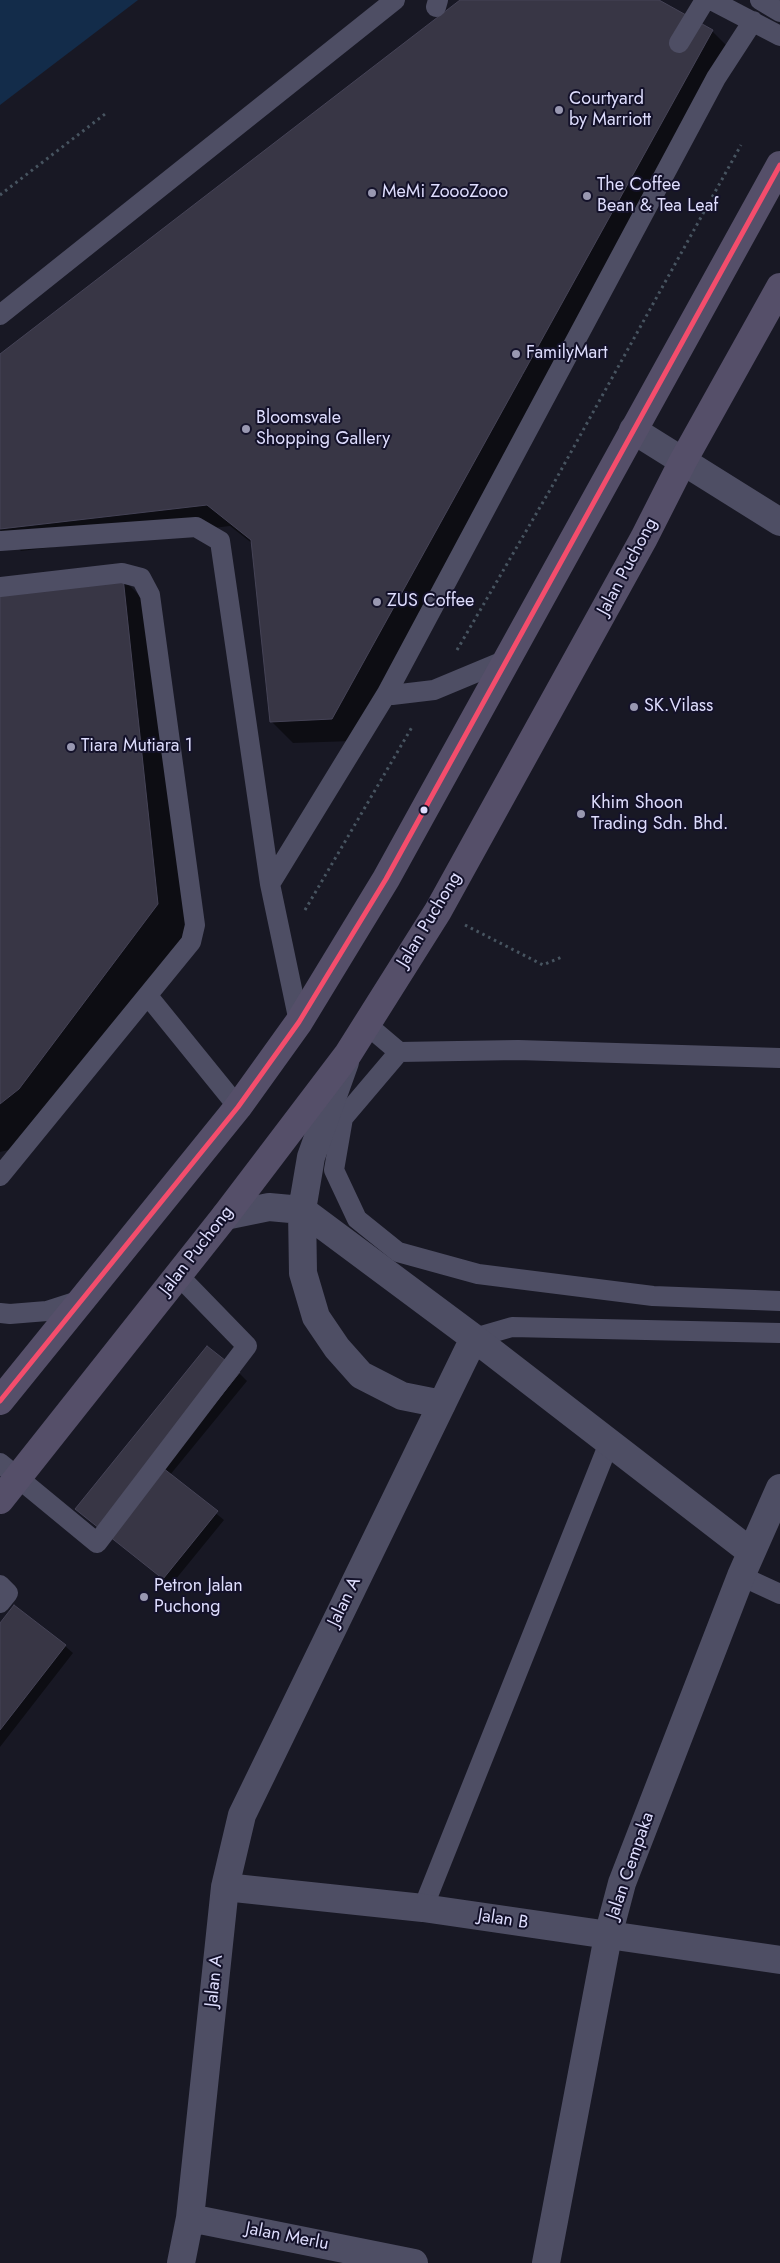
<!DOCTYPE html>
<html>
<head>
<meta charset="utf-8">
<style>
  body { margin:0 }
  canvas { display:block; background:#181824 }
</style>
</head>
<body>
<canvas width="780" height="2263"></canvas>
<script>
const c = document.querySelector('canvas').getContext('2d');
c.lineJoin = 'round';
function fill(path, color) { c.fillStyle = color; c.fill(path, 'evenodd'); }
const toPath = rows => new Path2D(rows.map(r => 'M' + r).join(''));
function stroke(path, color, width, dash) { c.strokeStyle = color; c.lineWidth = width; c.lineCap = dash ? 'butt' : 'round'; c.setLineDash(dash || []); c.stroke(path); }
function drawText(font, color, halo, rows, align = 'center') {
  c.font = font + ' Jost,sans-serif'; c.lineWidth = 4; c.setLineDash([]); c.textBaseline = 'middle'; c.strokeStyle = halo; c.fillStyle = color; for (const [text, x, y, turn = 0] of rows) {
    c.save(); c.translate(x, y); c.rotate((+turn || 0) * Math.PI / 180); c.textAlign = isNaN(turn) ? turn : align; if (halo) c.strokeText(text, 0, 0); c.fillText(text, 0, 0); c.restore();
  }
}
fill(toPath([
  [0,0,138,0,0,105]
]), '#132c4a');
fill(toPath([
  [462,0,656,0,712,31,734,53,354,741,293,743,271,721,253,544,230,526,21,551,0,530,0,356],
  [122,578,156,612,191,938,22,1147,0,1152,0,592],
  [239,1373,247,1381,170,1475,224,1520,171,1585,85,1516],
  [0,1625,65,1646,73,1653,0,1747]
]), '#0007');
const building = toPath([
  [460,0,659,0,713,30,332,719,270,722,251,540,207,505,0,529,0,354,460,0],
  [123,577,158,904,19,1089,0,1104,0,591,123,577],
  [207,1346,240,1372,163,1468,218,1511,163,1579,75,1509,207,1346],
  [14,1605,66,1645,0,1730,0,1623,14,1605]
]);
fill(building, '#383645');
stroke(building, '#454356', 1);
stroke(toPath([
  [0,195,105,114],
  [457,650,550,490,741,145],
  [305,910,412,727],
  [465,925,543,965,562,957]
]), '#475460', 3, [2.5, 4]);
stroke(toPath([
  [711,0,780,36],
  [760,0,780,12],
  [436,7,438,0],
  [679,43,705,0],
  [0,315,395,0],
  [0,541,196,527,220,541,270,884,299,1022],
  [0,587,122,573,141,578,150,595,195,925,191,942,0,1176],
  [387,693,392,695,434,690,506,660],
  [270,884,387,693,716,78,753,21],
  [148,996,238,1107],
  [366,1024,399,1052,518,1050,780,1058],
  [399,1052,343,1118,334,1170,357,1219,398,1252,478,1274,653,1296,780,1301],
  [0,1313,10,1314,47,1311,81,1300],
  [474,1338,512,1327,780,1333],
  [0,1463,97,1543,247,1346,178,1275],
  [741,1576,780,1594],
  [0,1585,8,1593,0,1603],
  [423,1908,609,1443]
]), '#4e4e64', 20);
stroke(toPath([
  [633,430,780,522],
  [345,1062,311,1157,302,1210,303,1273,316,1317,337,1348,361,1375,402,1396,442,1404],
  [225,1216,269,1207,302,1210,474,1338],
  [225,1887,423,1908,780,1960],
  [190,2218,414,2263],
  [181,2263,190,2218,225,1887,242,1815,474,1338,751,1552],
  [546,2263,608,1936,622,1883,741,1576,780,1488]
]), '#4e4e64', 28);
stroke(toPath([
  [0,1401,238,1107,299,1022,386,879,780,165],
  [0,1500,225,1216,348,1054,438,911,644,538,683,461,780,287]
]), '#554f69', 28);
stroke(toPath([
  [0,1401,238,1107,299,1022,386,879,780,165]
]), '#f44d6c', 5);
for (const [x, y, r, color] of [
  [559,110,5,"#9998b1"],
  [372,193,5,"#9998b1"],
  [587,196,5,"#9998b1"],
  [516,354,5,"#9998b1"],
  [246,429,5,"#9998b1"],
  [377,602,5,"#9998b1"],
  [634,707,5,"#9998b1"],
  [71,747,5,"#9998b1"],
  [424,810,4.5,"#deddfd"],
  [581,814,5,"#9998b1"],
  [144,1597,5,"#9998b1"]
]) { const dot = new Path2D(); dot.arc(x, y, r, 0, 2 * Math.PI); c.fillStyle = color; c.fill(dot); stroke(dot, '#14122a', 2); }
drawText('18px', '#deddfd', '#14122a', [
  ["Courtyard",569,100],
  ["by Marriott",569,121],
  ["The Coffee",597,186],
  ["Bean & Tea Leaf",597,207],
  ["MeMi ZoooZooo",382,193],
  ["FamilyMart",526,354],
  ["Bloomsvale",256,419],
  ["Shopping Gallery",256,440],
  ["ZUS Coffee",387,602],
  ["SK.Vilass",644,707],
  ["Tiara Mutiara 1",81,747],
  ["Khim Shoon",591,804],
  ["Trading Sdn. Bhd.",591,825],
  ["Petron Jalan",154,1587],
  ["Puchong",154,1608]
], 'left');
drawText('18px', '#deddfd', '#14122a', [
  ["Jalan Puchong",628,567,-62],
  ["Jalan Puchong",430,920,-59],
  ["Jalan Puchong",197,1251,-52],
  ["Jalan A",345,1602,-64],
  ["Jalan Cempaka",631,1866,-71],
  ["Jalan B",503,1920,9],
  ["Jalan A",215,1981,-84],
  ["Jalan Merlu",287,2237,11]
]);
</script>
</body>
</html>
